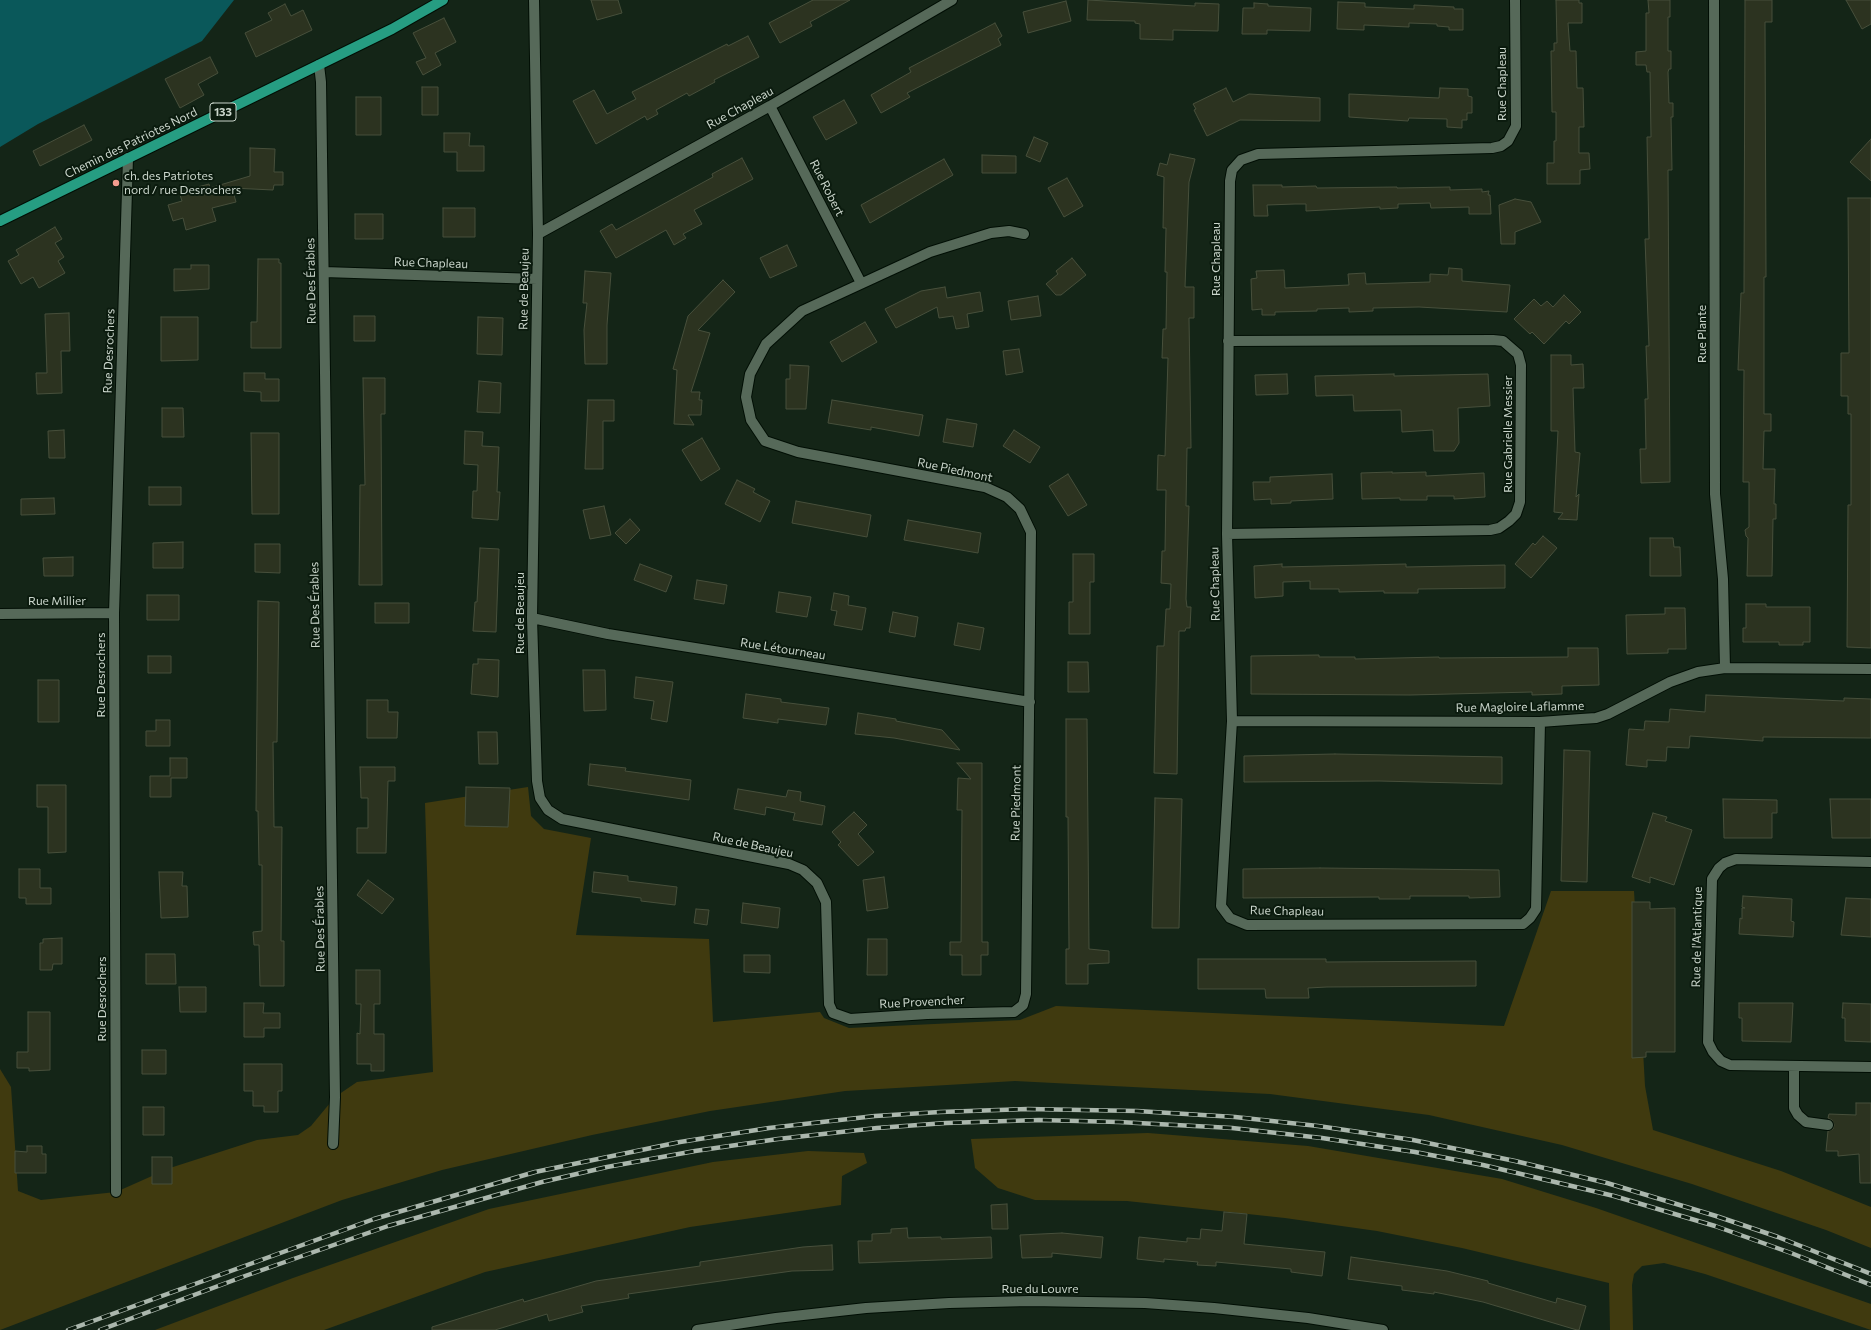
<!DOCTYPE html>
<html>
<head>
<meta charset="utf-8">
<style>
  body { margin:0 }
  canvas { display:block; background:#142517 }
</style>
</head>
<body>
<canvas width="1871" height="1330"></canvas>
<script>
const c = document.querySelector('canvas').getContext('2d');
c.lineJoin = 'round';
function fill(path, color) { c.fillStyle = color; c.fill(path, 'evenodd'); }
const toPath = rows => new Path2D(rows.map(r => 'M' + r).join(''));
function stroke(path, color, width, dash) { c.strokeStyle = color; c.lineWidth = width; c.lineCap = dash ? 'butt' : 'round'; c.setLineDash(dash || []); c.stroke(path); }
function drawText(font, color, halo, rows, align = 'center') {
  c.font = font + ' Commissioner,sans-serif'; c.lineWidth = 4; c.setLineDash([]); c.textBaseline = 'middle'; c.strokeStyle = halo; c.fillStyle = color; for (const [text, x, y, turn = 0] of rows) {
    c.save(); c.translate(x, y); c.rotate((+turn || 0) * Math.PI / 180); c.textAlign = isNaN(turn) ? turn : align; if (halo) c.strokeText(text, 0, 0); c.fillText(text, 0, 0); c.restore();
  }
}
fill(toPath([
  [528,787,531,816,544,829,591,838,576,935,709,939,713,1022,820,1012,824,1018,849,1028,1020,1020,1056,1006,1504,1026,1551,891,1634,891,1645,1086,1653,1130,1781,1171,1871,1207,1871,1248,1826,1230,1692,1184,1562,1145,1429,1115,1270,1094,1015,1081,845,1091,710,1111,592,1135,442,1170,342,1200,0,1330,0,1069,11,1087,18,1191,41,1200,116,1192,170,1168,257,1140,298,1135,311,1126,335,1097,357,1082,433,1072,425,803],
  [1148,1133,1308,1146,1502,1179,1596,1208,1871,1304,1871,1330,1705,1274,1664,1263,1642,1266,1634,1274,1632,1285,1633,1330,1610,1330,1609,1283,1462,1248,1377,1231,1285,1218,1127,1201,1035,1200,998,1188,975,1168,971,1139],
  [808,1151,864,1153,867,1163,842,1176,841,1205,690,1227,485,1272,324,1330,155,1330,293,1278,489,1209,713,1162]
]), '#403a0f');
fill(toPath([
  [0,0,234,0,202,41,38,124,0,147]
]), '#0a585a');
const building = toPath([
  [591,0,618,0,622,13,597,20,591,0],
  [813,0,850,0,810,22,812,26,780,43,769,23,813,0],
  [1088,0,1195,6,1195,3,1219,4,1218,31,1173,30,1173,40,1140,39,1140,24,1135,23,1135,21,1087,20,1088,0],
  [1556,0,1579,0,1579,3,1582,3,1582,23,1568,23,1570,51,1576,51,1577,88,1583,88,1584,127,1579,127,1579,153,1589,153,1590,169,1580,170,1580,184,1547,184,1547,163,1554,163,1554,141,1556,141,1556,112,1552,112,1551,51,1554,51,1554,43,1557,43,1556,0],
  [1648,0,1670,0,1670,17,1668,17,1668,51,1671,51,1671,69,1669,69,1668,72,1669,103,1673,103,1673,117,1671,117,1672,170,1668,170,1670,482,1641,483,1640,449,1646,449,1645,399,1648,399,1646,346,1649,346,1645,239,1649,239,1647,137,1651,137,1650,72,1647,72,1646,65,1636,65,1636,52,1646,51,1646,13,1649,13,1648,0],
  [1745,0,1772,0,1772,22,1765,22,1766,277,1764,277,1764,414,1771,414,1771,431,1764,431,1763,469,1775,469,1774,504,1776,504,1776,519,1773,519,1772,576,1747,576,1748,538,1746,536,1745,530,1749,527,1749,482,1743,482,1744,370,1738,370,1741,293,1744,293,1745,0],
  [1846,0,1871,0,1871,24,1862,29,1846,0],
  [1066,1,1071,21,1028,33,1023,12,1066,1],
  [1338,2,1365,3,1365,7,1414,9,1414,5,1454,7,1454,9,1463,9,1463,30,1449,30,1449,27,1437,26,1437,24,1409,23,1409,27,1364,25,1364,30,1337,29,1338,2],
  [1254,3,1268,4,1268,6,1311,8,1310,31,1267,30,1267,34,1242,34,1243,8,1254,8,1254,3],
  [285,4,291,16,303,10,312,30,256,57,245,33,272,20,268,13,285,4],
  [444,18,456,42,435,53,441,65,423,75,416,62,426,58,413,33,444,18],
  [995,23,1002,36,998,39,1001,45,907,93,910,97,881,113,871,95,911,72,909,68,995,23],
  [748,36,759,57,714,80,715,82,689,96,687,93,656,110,658,114,647,120,645,116,596,144,573,101,594,90,607,114,636,99,632,92,727,44,728,46,748,36],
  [210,57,218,73,198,84,204,95,180,108,165,79,210,57],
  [422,87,438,87,438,115,422,115,422,87],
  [1226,88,1233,102,1249,94,1320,98,1320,121,1240,120,1207,136,1194,110,1196,109,1193,104,1226,88],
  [1440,88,1468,89,1468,96,1472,97,1472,113,1467,113,1467,120,1462,120,1462,128,1447,127,1447,119,1409,118,1408,121,1349,117,1349,94,1439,98,1440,88],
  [356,97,381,97,381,135,356,135,356,97],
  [844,100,857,123,826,140,813,117,844,100],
  [84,125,92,140,40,166,33,151,84,125],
  [444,133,470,133,469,146,484,146,484,171,457,171,457,152,444,152,444,133],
  [1034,137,1048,143,1040,162,1026,156,1034,137],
  [1871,139,1871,181,1850,162,1871,139],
  [250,148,275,149,274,172,283,172,283,185,274,185,273,190,232,188,236,202,212,208,216,221,186,230,183,218,173,221,168,205,182,201,179,192,209,184,210,188,250,176,250,148],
  [1170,154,1195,159,1189,182,1185,287,1194,287,1194,318,1189,318,1191,448,1187,448,1186,506,1189,506,1186,599,1187,607,1191,607,1190,628,1186,628,1185,631,1179,631,1177,774,1154,773,1157,646,1164,646,1166,609,1170,609,1171,584,1161,583,1162,551,1165,551,1166,490,1157,490,1158,455,1165,456,1168,358,1162,358,1163,329,1166,329,1167,272,1165,272,1166,228,1163,228,1164,177,1157,175,1160,163,1167,165,1170,154],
  [982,155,1016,156,1016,173,982,173,982,155],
  [742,158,753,179,694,210,702,224,683,234,686,238,674,245,666,230,616,258,600,231,612,224,616,230,713,177,712,174,742,158],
  [944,159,953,175,870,223,861,205,944,159],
  [1067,178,1083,206,1064,217,1048,188,1067,178],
  [1253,185,1282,185,1282,187,1316,186,1317,188,1397,187,1397,188,1450,187,1450,190,1482,189,1482,192,1489,191,1488,195,1490,195,1491,214,1469,214,1469,207,1431,208,1430,203,1398,204,1398,208,1380,209,1380,207,1306,211,1306,204,1295,204,1267,205,1268,216,1254,216,1253,185],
  [1848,198,1871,198,1871,648,1847,647,1848,505,1851,505,1851,414,1848,414,1848,396,1841,396,1841,353,1849,353,1848,198],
  [1515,199,1531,202,1541,222,1515,232,1515,244,1501,244,1499,205,1515,199],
  [443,208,475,208,475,237,443,237,443,208],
  [355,214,383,214,383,239,355,239,355,214],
  [55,227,62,239,55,243,64,257,58,261,65,273,39,288,33,277,21,284,8,261,19,255,16,250,55,227],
  [787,245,797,266,770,278,760,258,787,245],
  [1072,258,1086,275,1061,295,1056,295,1046,284,1058,274,1056,271,1072,258],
  [258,259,279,259,279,263,281,263,281,348,251,348,251,322,257,322,258,259],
  [191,265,209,265,209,289,174,291,174,269,191,269,191,265],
  [1449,268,1462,269,1462,281,1510,285,1507,312,1419,307,1373,308,1373,311,1349,312,1349,308,1317,309,1317,311,1275,312,1275,315,1262,315,1262,309,1252,310,1251,279,1257,278,1256,271,1284,270,1285,288,1349,285,1348,274,1365,273,1366,284,1430,282,1430,274,1448,275,1449,268],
  [585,271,611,273,607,325,607,364,585,364,584,330,587,303,583,303,585,271],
  [723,280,735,292,698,330,710,333,691,392,700,392,699,400,702,400,701,415,688,415,694,425,674,424,677,370,673,369,688,316,723,280],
  [945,287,947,298,980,292,983,311,967,314,969,327,956,329,953,316,939,318,937,307,896,328,885,309,921,291,945,287],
  [1564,295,1581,312,1569,324,1566,321,1544,344,1532,332,1530,334,1514,319,1534,299,1541,306,1547,301,1553,307,1564,295],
  [1038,296,1041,316,1011,320,1008,301,1038,296],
  [69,313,70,351,61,351,62,393,37,394,36,373,47,373,45,314,69,313],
  [354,316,375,316,375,341,354,341,354,316],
  [161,317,198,317,198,360,161,361,161,317],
  [478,317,503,318,502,355,477,354,478,317],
  [865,322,877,342,842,362,830,342,865,322],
  [1019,349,1023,372,1006,375,1003,351,1019,349],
  [1551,355,1571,355,1571,365,1583,364,1584,388,1573,388,1575,452,1580,453,1576,497,1579,494,1577,520,1558,519,1563,513,1554,512,1558,431,1551,431,1551,355],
  [790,365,809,366,806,409,786,409,786,379,790,379,790,365],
  [244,373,265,373,265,379,279,379,279,401,261,401,261,392,244,391,244,373],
  [1287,374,1288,394,1256,395,1255,375,1287,374],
  [1394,374,1394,376,1488,374,1490,406,1458,408,1459,443,1454,451,1434,451,1433,430,1402,432,1401,410,1354,411,1353,395,1316,396,1315,376,1394,374],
  [363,378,385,378,385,414,381,414,382,585,359,585,360,485,365,485,363,378],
  [479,381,501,383,500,413,477,412,479,381],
  [588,400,614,400,614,421,603,421,603,469,585,469,588,400],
  [832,400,923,415,919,436,871,427,871,430,828,423,832,400],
  [162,408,183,408,184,437,162,437,162,408],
  [947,419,977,424,973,447,943,442,947,419],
  [64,430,65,458,49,458,48,431,64,430],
  [1014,430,1040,447,1030,463,1003,446,1014,430],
  [465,431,483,432,482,446,499,447,497,492,500,492,498,520,472,518,473,491,477,491,478,465,464,464,465,431],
  [251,433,279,433,279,514,252,514,251,433],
  [702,438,720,469,701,481,682,450,702,438],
  [1392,472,1392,473,1426,472,1426,476,1484,473,1485,497,1454,499,1454,496,1427,496,1427,500,1400,500,1400,498,1362,499,1361,473,1392,472],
  [1068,474,1087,505,1068,516,1049,486,1068,474],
  [1332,474,1333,499,1291,501,1291,503,1271,504,1271,499,1254,500,1253,482,1270,482,1270,477,1332,474],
  [737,480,755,489,753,492,770,501,760,522,725,504,737,480],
  [149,487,181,487,181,505,149,505,149,487],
  [54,498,55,514,21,515,21,499,54,498],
  [796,501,871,515,867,537,792,523,796,501],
  [604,506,611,535,590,539,583,510,604,506],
  [630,519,640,530,626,544,615,533,630,519],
  [908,520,981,533,978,553,904,540,908,520],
  [1543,536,1557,548,1531,578,1515,564,1533,543,1535,545,1543,536],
  [1650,538,1673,538,1674,547,1680,547,1681,576,1650,576,1650,538],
  [183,542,183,568,153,568,153,543,183,542],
  [255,544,280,544,280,573,255,572,255,544],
  [480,548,499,549,496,632,473,631,475,602,477,602,480,548],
  [1073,554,1094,554,1094,582,1090,582,1090,634,1069,634,1069,602,1073,602,1073,554],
  [73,557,73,576,44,576,43,558,73,557],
  [640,564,672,576,666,592,634,580,640,564],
  [1282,564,1282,567,1406,564,1406,567,1505,565,1505,588,1418,589,1418,593,1384,593,1384,591,1339,592,1339,589,1310,589,1310,581,1283,582,1283,596,1255,598,1254,566,1282,564],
  [697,580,727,585,724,604,694,599,697,580],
  [779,592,811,597,807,617,776,612,779,592],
  [834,593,849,596,848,605,866,608,862,630,834,625,837,611,831,610,834,593],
  [147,595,179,595,179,620,147,620,147,595],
  [258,601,279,602,277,742,273,742,274,827,282,827,281,941,284,941,284,986,260,986,259,945,254,945,253,932,262,931,262,865,259,865,258,811,256,811,258,601],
  [375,603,409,603,409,623,375,623,375,603],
  [1746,604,1766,604,1766,607,1810,607,1810,642,1803,642,1803,645,1779,645,1779,642,1743,642,1743,628,1746,628,1746,604],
  [1665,608,1685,608,1686,649,1668,649,1668,653,1627,654,1626,615,1665,614,1665,608],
  [893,612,918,617,915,637,889,632,893,612],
  [958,623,984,628,980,650,954,645,958,623],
  [1568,648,1598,648,1599,685,1562,686,1562,694,1532,695,1532,692,1410,695,1251,694,1251,656,1319,655,1319,657,1355,657,1355,659,1439,657,1439,658,1568,657,1568,648],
  [148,656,171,656,171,673,148,673,148,656],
  [478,659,499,660,498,697,471,694,473,664,478,664,478,659],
  [1068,662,1088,662,1089,692,1068,692,1068,662],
  [583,670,605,670,606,710,584,711,583,670],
  [636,677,673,682,667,722,651,719,654,701,634,698,636,677],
  [38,680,59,680,59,722,38,722,38,680],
  [746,694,781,699,781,702,829,708,826,725,778,719,778,723,743,718,746,694],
  [1706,695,1844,701,1844,698,1871,699,1871,738,1763,737,1763,741,1690,736,1689,748,1667,747,1666,761,1647,760,1647,767,1626,765,1629,729,1644,730,1645,721,1669,722,1670,709,1705,712,1706,695],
  [367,700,388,700,388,712,398,712,397,738,367,738,367,700],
  [858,713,896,719,896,721,942,730,960,750,894,738,855,734,858,713],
  [1066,719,1087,719,1089,949,1109,951,1109,963,1088,964,1088,984,1066,984,1066,949,1069,949,1068,817,1066,817,1066,719],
  [156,720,170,720,170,746,146,746,146,731,156,731,156,720],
  [478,732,497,732,498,764,479,764,478,732],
  [1564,750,1590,751,1587,882,1561,881,1564,750],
  [1335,754,1502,757,1502,784,1379,781,1244,782,1244,756,1335,754],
  [170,758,187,758,187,778,171,778,171,797,150,797,150,776,170,776,170,758],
  [957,763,982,763,982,942,988,942,988,955,981,955,981,975,962,975,962,955,950,955,950,942,961,942,962,810,957,810,958,778,971,779,957,763],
  [590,764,626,768,625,771,691,780,689,800,588,785,590,764],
  [360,767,395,767,395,781,388,781,386,853,357,853,357,828,368,828,368,798,361,798,360,767],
  [37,785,66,785,66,852,48,853,48,807,37,807,37,785],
  [466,787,510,788,508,827,465,826,466,787],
  [738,789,786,797,788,790,801,792,800,801,825,806,822,825,793,820,795,813,766,807,765,815,734,809,738,789],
  [1155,798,1182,799,1179,928,1152,928,1155,798],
  [1723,799,1777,800,1777,813,1772,813,1772,838,1724,838,1723,799],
  [1830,799,1871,799,1871,838,1832,838,1830,799],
  [854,812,867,825,858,834,874,852,858,866,838,845,841,842,832,832,854,812],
  [1653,813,1667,817,1665,821,1692,830,1674,885,1650,877,1650,883,1632,877,1653,813],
  [1320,868,1499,870,1500,897,1469,898,1469,896,1410,896,1410,899,1379,899,1379,897,1243,898,1243,869,1320,868],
  [19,869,40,869,40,888,51,888,51,904,26,904,26,898,19,898,19,869],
  [159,872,183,872,182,886,187,886,188,917,161,918,159,872],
  [594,872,628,876,628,881,677,887,675,905,641,901,641,898,592,892,594,872],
  [884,877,888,908,867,911,863,880,884,877],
  [368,880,394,899,382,914,357,895,368,880],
  [1743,896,1792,899,1791,921,1794,922,1793,937,1739,934,1740,918,1742,919,1742,908,1745,908,1742,907,1743,896],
  [1846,898,1871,899,1871,937,1841,935,1846,898],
  [1632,902,1650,902,1650,909,1675,908,1675,1052,1646,1052,1646,1057,1632,1058,1632,902],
  [743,903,780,908,778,928,741,923,743,903],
  [696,909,709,910,707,925,694,923,696,909],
  [62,938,62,964,53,964,52,970,40,970,40,943,43,943,43,939,62,938],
  [868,939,887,939,887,975,867,975,868,939],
  [146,954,175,954,176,984,146,984,146,954],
  [744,955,770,955,770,973,744,972,744,955],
  [1198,959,1326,959,1326,962,1476,961,1476,986,1327,987,1308,988,1309,998,1266,998,1265,989,1198,989,1198,959],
  [356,970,380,970,380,1004,374,1004,374,1034,384,1034,384,1071,371,1071,371,1064,357,1064,357,1033,360,1034,361,1004,356,1004,356,970],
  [179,987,206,987,206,1012,180,1012,179,987],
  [244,1003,264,1003,263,1013,280,1013,280,1028,264,1028,264,1037,244,1037,244,1003],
  [1739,1003,1793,1003,1791,1042,1742,1041,1742,1018,1739,1018,1739,1003],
  [1843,1003,1871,1004,1871,1042,1845,1041,1845,1018,1842,1018,1843,1003],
  [28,1012,50,1012,50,1070,29,1071,29,1068,17,1068,17,1052,28,1052,28,1012],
  [142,1050,166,1050,166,1074,142,1074,142,1050],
  [244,1064,282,1064,282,1091,278,1091,278,1112,264,1112,264,1106,253,1106,253,1091,244,1091,244,1064],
  [1856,1103,1871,1103,1871,1183,1860,1183,1859,1154,1838,1156,1838,1151,1826,1151,1828,1131,1833,1129,1834,1125,1832,1120,1828,1118,1829,1114,1856,1115,1856,1103],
  [143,1107,164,1107,164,1135,143,1135,143,1107],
  [27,1146,42,1146,42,1154,46,1154,46,1173,15,1173,15,1151,27,1152,27,1146],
  [152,1157,172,1157,172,1184,152,1184,152,1157],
  [1007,1204,1008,1229,992,1229,991,1205,1007,1204],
  [1224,1212,1247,1214,1244,1244,1325,1252,1322,1276,1291,1272,1291,1269,1216,1262,1216,1266,1197,1265,1198,1262,1164,1259,1164,1262,1137,1259,1139,1237,1187,1242,1187,1238,1200,1239,1201,1229,1222,1231,1224,1212],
  [907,1228,908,1238,941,1237,941,1239,991,1237,992,1258,859,1263,858,1241,872,1241,872,1234,891,1233,891,1229,907,1228],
  [1062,1233,1103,1237,1101,1258,1052,1253,1052,1257,1022,1258,1020,1235,1062,1233],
  [832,1245,833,1270,792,1271,628,1294,629,1298,581,1306,583,1312,549,1321,547,1314,495,1330,432,1330,432,1327,523,1299,524,1302,596,1281,700,1266,700,1262,803,1247,832,1245],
  [1351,1257,1447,1271,1488,1281,1488,1283,1556,1303,1557,1298,1586,1306,1579,1330,1577,1330,1483,1302,1434,1292,1434,1294,1402,1290,1402,1286,1348,1279,1351,1257]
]);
fill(building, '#2c3320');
stroke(building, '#474f3b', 1);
const minor = toPath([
  [534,0,538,234,532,618,537,781,540,798,548,810,562,819,789,864,803,870,817,883,826,902,829,1004,833,1013,850,1019,927,1014,1014,1012,1023,1005,1026,994,1031,532,1020,509,1007,497,985,487,798,452,765,441,751,420,746,397,750,374,766,344,802,311,930,252,991,233,1009,231,1024,234],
  [1515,0,1516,126,1508,141,1501,146,1492,148,1258,154,1241,160,1232,170,1230,181,1227,534,1232,721,1221,906,1230,918,1247,925,1523,924,1530,918,1536,909,1540,722],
  [1714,0,1715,494,1723,579,1725,668],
  [319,65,321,82,335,1097,333,1144],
  [770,106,861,283],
  [538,234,770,106,952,0],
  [324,272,537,279],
  [1227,534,1490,530,1499,528,1509,521,1516,514,1520,502,1521,365,1518,354,1503,341,1493,340,1228,341],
  [0,614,114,613],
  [532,618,608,634,1030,702],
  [1232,721,1540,722,1581,719,1596,718,1608,714,1670,682,1698,672,1725,668,1871,669],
  [1871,862,1736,859,1725,863,1719,868,1712,879,1708,1042,1713,1052,1721,1061,1730,1065,1871,1067],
  [1794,1066,1794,1108,1798,1115,1806,1122,1828,1125],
  [116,1192,114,613,128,158],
  [697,1330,776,1318,866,1308,949,1303,1030,1301,1145,1303,1214,1308,1308,1318,1383,1330]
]);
const major = toPath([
  [0,221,392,29,443,0]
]);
stroke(minor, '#010e04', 12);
stroke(major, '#010e04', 12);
stroke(minor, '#566959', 10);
stroke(major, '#269d82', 10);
const rail = toPath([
  [68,1330,374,1219,535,1172,680,1142,769,1128,875,1116,940,1112,1028,1109,1137,1111,1235,1117,1318,1126,1413,1140,1515,1161,1607,1183,1716,1216,1778,1237,1871,1274],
  [100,1330,245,1276,388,1226,542,1182,607,1167,695,1151,778,1139,877,1128,946,1123,1039,1120,1119,1122,1232,1128,1322,1138,1415,1152,1483,1165,1614,1196,1715,1226,1791,1253,1871,1285]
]);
stroke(rail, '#abb7ad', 4.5);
stroke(rail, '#0b1b0e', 3, [9]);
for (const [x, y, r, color] of [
  [116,183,4,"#f59d8f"]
]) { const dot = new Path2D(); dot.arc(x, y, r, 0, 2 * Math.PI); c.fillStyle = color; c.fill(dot); stroke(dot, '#0b1b0e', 1.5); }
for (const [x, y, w] of [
  [223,112,26]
]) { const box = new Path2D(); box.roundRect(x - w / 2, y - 9, w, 18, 3); c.fillStyle = '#0b1b0e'; c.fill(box); stroke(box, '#cad5cb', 1); }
drawText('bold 11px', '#cad5cb', null, [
  ["133",223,112]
]);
drawText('12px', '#cad5cb', '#0b1b0e', [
  ["Rue Chapleau",1502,84,-90],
  ["Rue Chapleau",740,108,-29],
  ["Chemin des Patriotes Nord",131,143,-26],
  ["Rue Robert",827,188,63],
  ["Rue Chapleau",1216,259,-90],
  ["Rue Chapleau",431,263,2],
  ["Rue Des Érables",311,281,-91],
  ["Rue de Beaujeu",524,289,-89],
  ["Rue Plante",1702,334,-90],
  ["Rue Desrochers",109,351,-88],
  ["Rue Gabrielle Messier",1508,434,-90],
  ["Rue Piedmont",955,470,12],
  ["Rue Chapleau",1215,584,-91],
  ["Rue Millier",57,601],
  ["Rue Des Érables",315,605,-91],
  ["Rue de Beaujeu",520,613,-90],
  ["Rue Létourneau",783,649,9],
  ["Rue Desrochers",101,675,-90],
  ["Rue Magloire Laflamme",1520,707,-1],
  ["Rue Piedmont",1016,803,-89],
  ["Rue de Beaujeu",753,845,12],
  ["Rue Chapleau",1287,911,1],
  ["Rue Des Érables",320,929,-91],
  ["Rue de l'Atlantique",1697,937,-89],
  ["Rue Desrochers",102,999,-90],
  ["Rue Provencher",922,1002,-3],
  ["Rue du Louvre",1040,1289]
]);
drawText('12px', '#cad5cb', '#0b1b0e', [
  ["ch. des Patriotes",124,176],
  ["nord / rue Desrochers",124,190]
], 'left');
</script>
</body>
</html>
